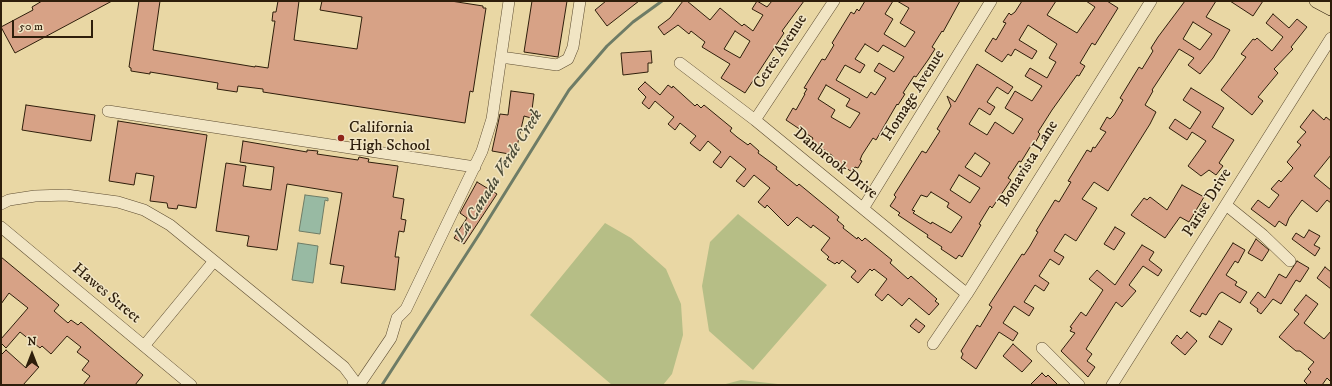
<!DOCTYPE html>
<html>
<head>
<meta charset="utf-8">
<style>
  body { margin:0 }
  #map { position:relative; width:1332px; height:386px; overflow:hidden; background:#e9d7a4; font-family:"IM FELL DW Pica",serif }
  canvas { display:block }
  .frame { position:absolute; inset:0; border:2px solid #2e1e0b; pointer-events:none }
  .north { position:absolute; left:12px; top:334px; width:40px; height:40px; -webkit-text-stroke:3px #f1e5c4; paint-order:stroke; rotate:0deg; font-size:11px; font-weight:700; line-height:16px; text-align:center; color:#2e1e0b }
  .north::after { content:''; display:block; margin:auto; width:14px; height:18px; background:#2e1e0b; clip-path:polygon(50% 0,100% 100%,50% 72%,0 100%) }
  .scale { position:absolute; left:12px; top:20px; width:81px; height:18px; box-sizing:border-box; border:2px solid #2e1e0b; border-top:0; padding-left:5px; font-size:12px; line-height:14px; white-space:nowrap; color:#2e1e0b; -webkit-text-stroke:3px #f1e5c4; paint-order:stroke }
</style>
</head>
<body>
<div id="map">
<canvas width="1332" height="386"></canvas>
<div class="frame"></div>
<div class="north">N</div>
<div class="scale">50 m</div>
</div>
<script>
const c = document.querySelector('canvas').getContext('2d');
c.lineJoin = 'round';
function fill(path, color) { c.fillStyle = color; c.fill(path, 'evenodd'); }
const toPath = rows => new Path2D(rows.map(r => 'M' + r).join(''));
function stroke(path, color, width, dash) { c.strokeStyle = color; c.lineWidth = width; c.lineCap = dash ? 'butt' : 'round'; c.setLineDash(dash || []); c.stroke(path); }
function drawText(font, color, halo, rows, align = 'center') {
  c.font = font + ' "IM FELL DW Pica",serif'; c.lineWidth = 3; c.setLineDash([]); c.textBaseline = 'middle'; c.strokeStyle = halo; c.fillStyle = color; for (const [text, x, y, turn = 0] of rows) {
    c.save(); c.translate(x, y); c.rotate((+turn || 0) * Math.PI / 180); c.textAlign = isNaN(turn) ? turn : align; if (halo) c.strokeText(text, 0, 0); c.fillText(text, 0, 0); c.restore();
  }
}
fill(toPath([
  [738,214,827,285,753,370,709,331,702,286,710,242],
  [605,223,631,238,666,269,681,304,683,335,672,374,663,385,612,385,530,315],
  [741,380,787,385,722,385]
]), '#b6be86');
const water = toPath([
  [305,195,328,198,328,201,325,200,320,234,299,231,305,195],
  [298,243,318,246,313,283,292,280,298,243]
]);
fill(water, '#98baa3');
stroke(water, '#6e7c66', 1);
stroke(toPath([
  [382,385,480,233,569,90,607,46,633,22,662,1]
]), '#6e7c66', 3);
const building = toPath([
  [42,1,112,1,15,53,1,27,33,10,32,7,42,1],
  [139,1,160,1,153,50,255,67,255,66,268,68,275,21,272,21,273,12,276,12,278,1,299,1,294,40,357,49,362,17,320,10,322,1,451,1,483,6,483,8,486,8,473,92,470,91,465,123,263,92,263,89,238,86,237,92,217,89,218,83,150,72,150,74,131,71,131,68,129,67,139,1],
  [532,1,567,1,558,57,524,52,532,1],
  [606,1,639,1,607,26,595,10,606,1],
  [683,1,687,1,710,20,720,8,742,26,744,24,753,31,763,15,752,9,757,1,767,7,772,1,804,1,782,31,784,33,745,93,721,78,730,64,702,47,705,42,691,31,689,34,678,25,664,35,658,27,670,18,683,1],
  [735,31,750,41,740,58,724,49,735,31],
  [865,1,893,1,885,14,893,19,884,34,905,47,915,32,900,23,909,8,897,1,960,1,943,32,942,31,932,47,935,49,928,60,916,77,914,76,903,93,905,94,898,105,897,104,876,140,873,138,862,155,860,160,862,161,858,168,855,167,852,172,832,159,833,156,811,141,813,138,786,120,793,108,796,110,805,94,804,94,807,89,804,88,822,59,825,60,834,45,832,43,851,12,854,14,857,9,859,11,865,1],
  [865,44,878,52,883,45,904,57,894,72,879,63,874,71,886,78,875,95,871,92,867,98,836,80,845,65,860,73,865,65,855,59,865,44],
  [826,85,850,99,846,106,860,113,850,128,831,117,835,110,818,99,826,85],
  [1022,1,1056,1,1047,15,1077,33,1095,7,1086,1,1107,1,1118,8,1095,45,1092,43,1080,63,1085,66,1079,76,1077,75,1052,110,1038,132,1040,134,1034,145,1032,144,1021,162,1019,161,1008,178,1011,180,992,208,990,206,979,224,981,225,962,257,959,255,956,259,941,249,942,247,927,237,928,235,898,215,900,213,890,206,896,197,894,195,922,151,926,153,940,131,937,129,951,106,947,96,955,102,977,64,1013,87,1008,94,997,87,987,102,995,107,990,115,979,108,969,124,987,135,995,122,1013,134,1023,119,1005,108,1015,91,1032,101,1042,86,1025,76,1030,68,1047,78,1056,62,1049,58,1057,44,1028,25,1019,40,1037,51,1032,59,1015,49,1011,56,1008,54,1002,62,985,51,993,38,996,40,1006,23,1003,22,1009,13,1011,15,1015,12,1022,1],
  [975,153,990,163,981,177,965,167,975,153],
  [959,175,980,188,970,203,950,190,959,175],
  [931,192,949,203,947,207,962,217,951,233,932,222,931,224,913,213,915,211,912,210,921,195,927,197,931,192],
  [1185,1,1216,1,1206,17,1230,30,1213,58,1200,74,1188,65,1194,58,1179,49,1152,90,1153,91,1145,105,1156,112,1150,124,1108,191,1094,182,1082,199,1097,208,1076,241,1065,234,1054,251,1064,257,1059,265,1050,259,1039,276,1049,283,1044,291,1035,285,1024,302,1034,308,1029,316,1014,306,1003,323,1018,333,1013,341,999,332,976,369,961,358,963,354,961,351,977,325,980,327,992,307,989,305,1022,254,1024,255,1030,246,1038,232,1036,231,1055,200,1059,202,1071,182,1068,181,1087,150,1091,152,1093,147,1095,148,1106,132,1100,129,1107,117,1110,119,1114,115,1123,100,1120,98,1139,67,1142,69,1153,51,1151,48,1158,37,1185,1],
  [1193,22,1212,34,1200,50,1183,39,1193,22],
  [1230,1,1263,1,1253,16,1230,1],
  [1273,14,1289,28,1297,19,1307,27,1291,47,1293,49,1274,69,1278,73,1258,97,1263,101,1252,115,1221,90,1246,57,1241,54,1253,39,1255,40,1257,38,1272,51,1283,37,1266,23,1273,14],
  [651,51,652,63,648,63,648,72,623,75,621,53,651,51],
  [645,82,660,95,668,85,672,88,673,86,695,106,697,104,701,108,704,105,732,128,730,131,737,137,748,145,750,143,759,151,758,153,777,167,776,169,797,186,799,184,839,217,837,220,844,226,843,228,857,239,858,237,862,241,865,238,892,260,890,263,908,279,911,276,937,299,935,301,939,304,929,315,909,298,902,306,888,294,882,301,875,295,887,279,874,269,872,271,870,269,858,283,851,277,856,271,842,260,839,264,837,262,835,264,827,259,829,257,821,250,830,238,813,225,811,228,797,217,788,226,767,205,765,208,758,202,770,188,754,175,744,187,736,181,746,169,730,156,721,168,713,162,721,152,708,141,700,151,690,143,696,136,680,123,675,130,668,124,674,117,670,114,655,101,649,109,642,103,646,97,638,89,645,82],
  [1191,88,1224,108,1212,127,1234,140,1219,163,1223,166,1216,175,1209,170,1201,176,1188,166,1206,141,1192,132,1187,140,1169,128,1175,119,1190,129,1201,112,1183,100,1191,88],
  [511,91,534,94,531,118,524,116,515,155,492,151,500,114,508,115,511,91],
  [26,105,95,115,91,141,22,130,26,105],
  [1313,110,1324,120,1326,117,1331,121,1331,155,1314,176,1331,190,1331,203,1327,200,1317,212,1302,200,1289,218,1286,226,1279,221,1275,227,1251,209,1258,200,1269,208,1279,195,1271,189,1279,180,1281,182,1293,168,1287,162,1301,145,1297,142,1306,132,1300,127,1313,110],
  [118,121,207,135,196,208,178,205,177,209,168,208,167,203,150,201,154,176,136,173,134,185,109,181,118,121],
  [243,141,307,152,307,150,318,151,317,154,358,160,359,157,369,159,368,162,398,166,393,197,404,199,401,219,406,220,404,232,399,231,395,257,399,257,395,290,341,283,344,266,330,264,342,193,287,184,277,250,247,246,249,236,216,231,226,163,246,166,243,186,271,190,274,167,240,162,243,141],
  [477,182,497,194,464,244,454,238,467,218,460,213,477,182],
  [1182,185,1204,197,1189,222,1180,217,1165,238,1131,215,1144,198,1147,200,1150,197,1167,210,1182,185],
  [1115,227,1125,233,1114,250,1104,244,1115,227],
  [1309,230,1320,236,1314,245,1320,248,1315,256,1292,239,1296,233,1304,238,1309,230],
  [1256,239,1269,250,1262,261,1248,253,1256,239],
  [1233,243,1245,250,1238,263,1235,261,1226,275,1237,282,1235,285,1247,292,1240,303,1222,292,1219,294,1206,315,1202,313,1200,317,1190,311,1233,243],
  [1142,245,1154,252,1149,260,1162,270,1158,276,1143,266,1129,285,1136,291,1122,307,1116,302,1086,349,1092,354,1087,361,1095,367,1088,377,1061,351,1075,333,1070,331,1072,328,1070,327,1081,312,1086,316,1103,290,1089,279,1097,270,1115,285,1142,245],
  [1,257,59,305,54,311,68,323,71,320,78,325,81,322,143,375,135,385,83,385,90,376,82,370,89,361,77,352,81,347,67,336,51,354,42,346,40,348,20,332,6,348,1,343,1,339,28,308,9,293,1,304,1,257],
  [1297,261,1309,268,1300,282,1296,280,1281,304,1273,299,1261,314,1257,311,1258,309,1250,303,1258,292,1265,298,1279,274,1286,278,1297,261],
  [1325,267,1331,272,1331,289,1317,278,1325,267],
  [1306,295,1318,304,1304,323,1324,339,1331,331,1331,382,1327,378,1322,385,1308,385,1304,381,1311,372,1308,369,1314,362,1300,351,1296,351,1279,337,1299,314,1294,310,1306,295],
  [916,319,925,326,919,333,910,326,916,319],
  [1219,321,1232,329,1222,345,1209,337,1219,321],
  [1187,332,1197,341,1185,355,1171,343,1177,335,1181,339,1187,332],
  [1013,344,1032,361,1022,372,1003,356,1013,344],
  [6,350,26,368,32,361,39,367,23,385,1,385,1,355,6,350],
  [1042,373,1046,377,1048,375,1058,385,1030,385,1042,373]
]);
fill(building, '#d7a286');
stroke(building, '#2e1e0b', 1);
const minor = toPath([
  [501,57,557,65,568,59,573,47,580,1],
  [680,63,755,120,967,294],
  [108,111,475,167],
  [755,120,834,1],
  [1,204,9,200,35,196,66,195,118,202,144,210,170,225,344,367,353,379,353,385],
  [1226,205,1263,235,1290,261],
  [864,207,991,1],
  [1,227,191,385],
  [933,344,967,294,1151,1],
  [144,346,214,261],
  [1042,348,1079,385],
  [359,385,391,338,397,318,406,309,482,151,492,119,509,1],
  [1112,385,1331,38]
]);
const major = toPath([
  [1316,1,1331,9]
]);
stroke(minor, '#5d4c31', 12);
stroke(major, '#2e1e0b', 14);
stroke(minor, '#f1e5c4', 11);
stroke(major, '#e9d7a4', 13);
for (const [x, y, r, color] of [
  [341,138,4,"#8f2418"]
]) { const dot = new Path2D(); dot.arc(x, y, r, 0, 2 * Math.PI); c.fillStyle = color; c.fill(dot); stroke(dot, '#f1e5c4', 1.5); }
drawText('16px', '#2e1e0b', '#f1e5c4', [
  ["Ceres Avenue",781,52,-57],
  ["Homage Avenue",914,96,-58],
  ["Danbrook Drive",835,164,39],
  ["Bonavista Lane",1029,164,-58],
  ["Parise Drive",1208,203,-58],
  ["Hawes Street",106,294,40]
]);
drawText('16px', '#2e1e0b', '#f1e5c4', [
  ["California",349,129],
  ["High School",349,147]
], 'left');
drawText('italic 17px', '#4e4d39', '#f1e5c4', [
  ["La Canada Verde Creek",499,176,-58]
]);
</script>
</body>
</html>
